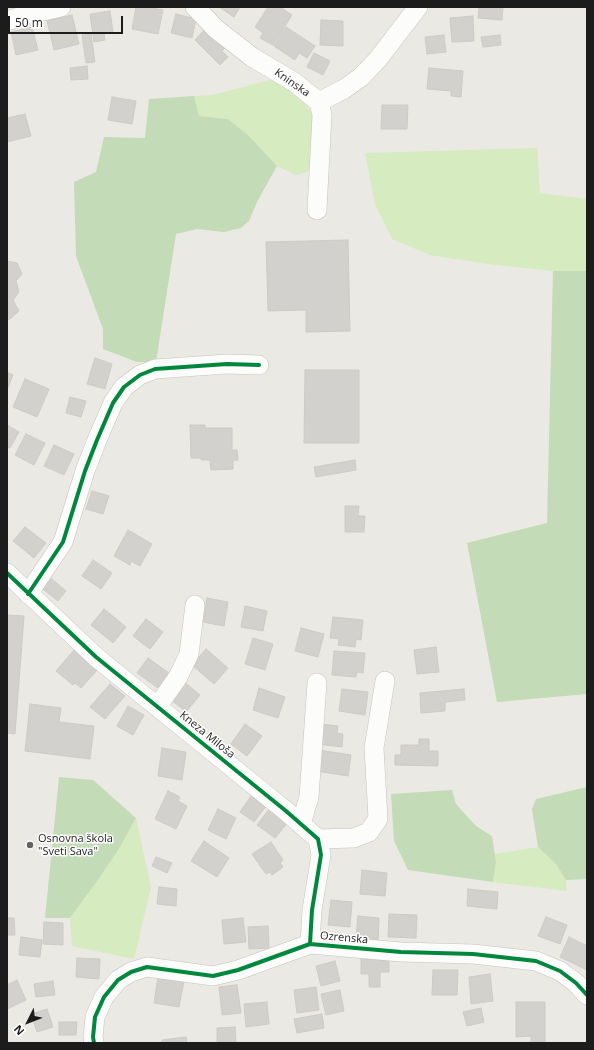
<!DOCTYPE html>
<html>
<head>
<meta charset="utf-8">
<style>
  body { margin:0 }
  #map { position:relative; width:594px; height:1050px; overflow:hidden; background:#ebe9e4; font-family:"Open Sans",sans-serif }
  canvas { display:block }
  .frame { position:absolute; inset:0; border:8px solid #1c1c1c; pointer-events:none }
  .north { position:absolute; left:8px; top:1002px; width:40px; height:40px; -webkit-text-stroke:3px #fff; paint-order:stroke; rotate:228deg; font-size:11px; font-weight:700; line-height:16px; text-align:center; color:#1c1c1c }
  .north::after { content:''; display:block; margin:auto; width:14px; height:18px; background:#1c1c1c; clip-path:polygon(50% 0,100% 100%,50% 72%,0 100%) }
  .scale { position:absolute; left:8px; top:16px; width:115px; height:18px; box-sizing:border-box; border:2px solid #1c1c1c; border-top:0; padding-left:5px; font-size:12px; line-height:14px; white-space:nowrap; color:#1c1c1c; -webkit-text-stroke:3px #fff; paint-order:stroke }
</style>
</head>
<body>
<div id="map">
<canvas width="594" height="1050"></canvas>
<div class="frame"></div>
<div class="north">N</div>
<div class="scale">50 m</div>
</div>
<script>
const c = document.querySelector('canvas').getContext('2d');
c.lineJoin = 'round';
function fill(path, color) { c.fillStyle = color; c.fill(path, 'evenodd'); }
const toPath = rows => new Path2D(rows.map(r => 'M' + r).join(''));
function stroke(path, color, width, dash) { c.strokeStyle = color; c.lineWidth = width; c.lineCap = dash ? 'butt' : 'round'; c.setLineDash(dash || []); c.stroke(path); }
function drawText(font, color, halo, rows, align = 'center') {
  c.font = font + ' "Open Sans",sans-serif'; c.lineWidth = 3; c.setLineDash([]); c.textBaseline = 'middle'; c.strokeStyle = halo; c.fillStyle = color; for (const [text, x, y, turn = 0] of rows) {
    c.save(); c.translate(x, y); c.rotate((+turn || 0) * Math.PI / 180); c.textAlign = isNaN(turn) ? turn : align; if (halo) c.strokeText(text, 0, 0); c.fillText(text, 0, 0); c.restore();
  }
}
fill(toPath([
  [273,79,300,98,314,115,312,160,308,172,296,175,277,166,249,136,228,119,199,116,194,96,212,95],
  [537,148,540,193,587,199,587,271,553,271,488,264,430,255,392,239,375,204,365,153],
  [136,818,151,887,134,959,72,946,70,918,95,884,119,849],
  [538,847,556,864,566,880,567,891,493,882,496,862,495,854]
]), '#d6ebc0');
fill(toPath([
  [194,96,199,116,228,119,249,136,277,166,258,200,249,221,241,228,224,232,197,229,176,234,156,362,137,362,103,349,103,329,76,256,74,182,96,172,104,137,145,138,149,99],
  [553,271,587,271,587,694,497,702,467,543,547,523],
  [59,777,93,780,136,818,119,849,95,884,70,918,45,918],
  [587,787,587,879,566,880,556,864,538,847,532,809,536,799],
  [452,790,456,804,476,826,492,836,496,862,493,882,408,870,394,841,391,794]
]), '#c3dbb7');
const building = toPath([
  [136,7,146,7,163,10,158,34,132,29,136,7],
  [219,7,240,7,234,17,219,7],
  [268,7,280,7,292,15,273,45,260,38,263,33,255,27,268,7],
  [479,7,503,7,502,20,478,18,479,7],
  [110,11,113,32,104,33,105,40,94,42,90,14,110,11],
  [176,14,196,19,192,38,171,33,176,14],
  [72,15,79,44,54,50,47,21,72,15],
  [473,16,474,41,452,42,450,18,473,16],
  [321,20,343,21,343,46,320,45,321,20],
  [208,26,228,45,222,51,228,57,220,65,195,40,208,26],
  [32,27,38,50,16,55,11,32,32,27],
  [286,27,315,46,307,58,299,53,295,60,274,46,286,27],
  [91,34,95,62,86,63,82,35,91,34],
  [444,35,446,52,427,54,425,37,444,35],
  [500,35,501,45,483,47,481,37,500,35],
  [314,53,330,61,323,75,307,67,314,53],
  [87,66,88,79,71,80,70,68,87,66],
  [429,68,463,71,461,97,451,96,451,91,427,89,429,68],
  [112,97,136,101,132,124,108,120,112,97],
  [382,105,408,105,407,129,381,129,382,105],
  [25,114,31,136,7,142,7,118,25,114],
  [348,240,350,331,306,332,306,310,268,311,266,242,348,240],
  [7,261,17,263,22,274,16,281,19,292,13,300,19,311,10,319,7,319,7,261],
  [95,358,112,364,105,389,87,384,95,358],
  [305,370,359,370,359,443,304,443,305,370],
  [7,372,13,375,7,390,7,372],
  [25,379,49,389,37,417,13,407,25,379],
  [70,397,86,401,81,417,66,413,70,397],
  [7,425,19,432,10,448,7,447,7,425],
  [190,425,205,425,205,428,232,428,232,450,237,450,238,460,233,460,233,469,211,470,210,460,201,460,201,458,191,458,190,425],
  [26,434,45,443,34,465,15,455,26,434],
  [54,445,74,454,64,475,44,466,54,445],
  [355,460,356,470,316,477,314,467,355,460],
  [92,491,109,496,103,514,86,509,92,491],
  [345,506,359,506,358,516,365,516,364,532,345,532,345,506],
  [25,527,46,543,34,558,13,541,25,527],
  [128,530,152,544,140,566,131,561,130,565,114,556,128,530],
  [93,560,112,573,101,589,82,576,93,560],
  [47,575,66,591,58,601,39,586,47,575],
  [207,598,228,602,224,626,203,622,207,598],
  [245,606,267,611,263,631,241,627,245,606],
  [104,609,126,627,113,643,91,625,104,609],
  [7,615,24,616,15,734,7,733,7,615],
  [333,617,363,620,361,640,356,639,355,647,338,645,339,639,330,638,333,617],
  [146,619,163,632,150,649,133,636,146,619],
  [301,628,324,634,318,657,295,651,301,628],
  [253,638,273,644,265,670,245,664,253,638],
  [436,647,439,672,417,674,414,650,436,647],
  [206,649,228,668,214,684,192,665,206,649],
  [74,650,97,670,81,688,75,683,73,685,56,671,74,650],
  [334,651,365,653,363,673,357,672,356,677,332,675,334,651],
  [148,658,169,673,158,688,137,673,148,658],
  [183,681,200,695,186,712,169,698,183,681],
  [110,684,125,696,105,719,90,707,110,684],
  [259,688,285,697,278,718,253,710,259,688],
  [342,689,368,692,365,715,339,711,342,689],
  [464,689,465,700,445,702,445,711,421,713,420,693,464,689],
  [30,704,61,708,59,722,94,726,90,759,25,751,30,704],
  [128,706,144,715,133,735,117,726,128,706],
  [245,724,262,736,247,756,231,744,245,724],
  [321,724,338,726,337,733,343,734,342,747,318,744,321,724],
  [419,739,429,739,429,751,438,751,438,766,395,765,395,755,401,755,401,745,419,745,419,739],
  [162,748,186,752,182,780,158,776,162,748],
  [319,750,351,755,348,776,316,771,319,750],
  [168,791,180,797,178,801,187,806,176,829,155,819,168,791],
  [251,796,266,806,254,822,240,812,251,796],
  [270,808,288,822,275,838,257,825,270,808],
  [218,809,236,818,226,839,208,830,218,809],
  [204,841,229,858,217,877,191,861,204,841],
  [271,842,283,860,280,863,283,867,272,875,270,872,266,874,252,854,271,842],
  [156,857,172,863,167,873,152,866,156,857],
  [362,870,387,873,385,896,360,894,362,870],
  [159,887,177,889,176,906,157,904,159,887],
  [468,889,498,892,497,909,467,906,468,889],
  [331,900,352,902,350,927,328,925,331,900],
  [389,914,417,915,416,938,388,937,389,914],
  [358,916,379,918,378,941,356,939,358,916],
  [546,917,567,925,560,944,538,936,546,917],
  [7,918,14,918,15,935,7,935,7,918],
  [243,918,246,942,224,944,222,920,243,918],
  [44,922,63,923,63,945,43,944,44,922],
  [268,926,269,948,249,949,248,927,268,926],
  [21,937,42,940,40,957,19,955,21,937],
  [569,937,587,946,587,970,560,957,569,937],
  [77,958,100,959,99,979,76,977,77,958],
  [361,959,389,960,389,972,380,972,380,987,369,987,369,974,361,974,361,959],
  [335,961,340,981,321,986,316,966,335,961],
  [433,970,458,970,457,995,432,995,433,970],
  [490,974,493,1001,471,1004,469,977,490,974],
  [158,977,184,981,179,1007,154,1003,158,977],
  [17,980,26,1000,7,1009,7,985,17,980],
  [53,981,55,995,36,997,34,984,53,981],
  [237,985,241,1013,222,1015,219,987,237,985],
  [316,987,319,1010,297,1013,294,990,316,987],
  [340,990,344,1011,326,1015,321,994,340,990],
  [267,1002,269,1024,246,1027,244,1004,267,1002],
  [516,1002,545,1002,545,1043,531,1043,531,1036,516,1037,516,1002],
  [481,1008,484,1022,467,1026,463,1012,481,1008],
  [47,1009,53,1027,37,1032,31,1014,47,1009],
  [322,1014,324,1028,297,1033,294,1019,322,1014],
  [59,1022,77,1022,76,1035,59,1035,59,1022],
  [235,1027,236,1043,217,1043,217,1028,235,1027],
  [186,1037,187,1043,162,1043,162,1040,186,1037]
]);
fill(building, '#d3d1cd');
stroke(building, '#cecac5', 1);
const minor = toPath([
  [195,7,216,29,252,57,294,82,319,102,344,89,361,77,378,59,418,7],
  [7,21,25,15,61,7],
  [317,210,322,115,319,102],
  [7,573,96,657,286,811,318,839,321,855,312,910,310,944],
  [28,594,63,542,85,471,97,440,113,403,124,387,140,375,155,369,227,364,259,365],
  [157,707,178,677,189,654,195,605],
  [301,824,309,797,317,683],
  [318,839,354,838,369,832,378,819,374,748,385,681],
  [94,1043,93,1037,95,1017,104,997,118,980,131,972,147,967,213,976,238,970,310,944,401,952,473,954,536,961,560,971,576,983,587,995]
]);
stroke(minor, '#c3c2c0', 20);
stroke(minor, '#fcfcfb', 19);
stroke(toPath([
  [7,573,96,657,286,811,318,839,321,855,312,910,310,944],
  [28,594,63,542,85,471,97,440,113,403,124,387,140,375,155,369,227,364,259,365],
  [94,1043,93,1037,95,1017,104,997,118,980,131,972,147,967,213,976,238,970,310,944,401,952,473,954,536,961,560,971,576,983,587,995]
]), '#00873e', 4);
for (const [x, y, r, color] of [
  [30,845,4,"#646462"]
]) { const dot = new Path2D(); dot.arc(x, y, r, 0, 2 * Math.PI); c.fillStyle = color; c.fill(dot); stroke(dot, '#fff', 1.5); }
drawText('11px', '#1c1c1c', '#fff', [
  ["Kninska",292,83,35],
  ["Kneza Miloša",207,735,39],
  ["Ozrenska",344,938,5]
]);
drawText('11px', '#1c1c1c', '#fff', [
  ["Osnovna škola",38,839],
  ["\"Sveti Sava\"",38,852]
], 'left');
</script>
</body>
</html>
